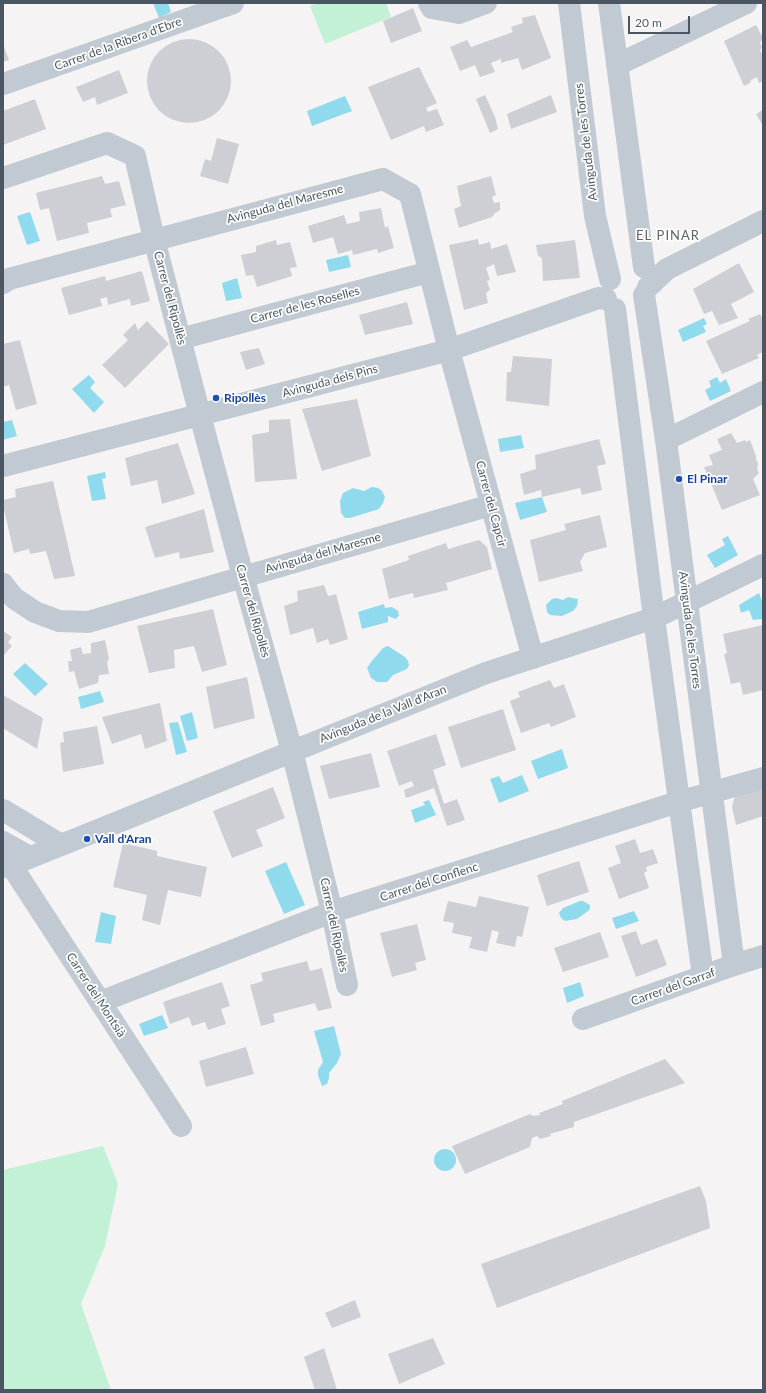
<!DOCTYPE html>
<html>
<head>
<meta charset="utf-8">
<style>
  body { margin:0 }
  #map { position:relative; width:766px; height:1393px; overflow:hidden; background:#f5f3f3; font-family:Lato,sans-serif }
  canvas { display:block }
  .frame { position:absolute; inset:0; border:4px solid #4a5661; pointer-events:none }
  .scale { position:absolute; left:628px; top:16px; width:62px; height:18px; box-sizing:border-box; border:2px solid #4a5661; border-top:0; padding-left:5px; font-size:12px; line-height:14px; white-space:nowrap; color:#4a5661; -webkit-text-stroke:3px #fff; paint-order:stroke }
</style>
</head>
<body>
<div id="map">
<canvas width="766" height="1393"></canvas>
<div class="frame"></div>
<div class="scale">20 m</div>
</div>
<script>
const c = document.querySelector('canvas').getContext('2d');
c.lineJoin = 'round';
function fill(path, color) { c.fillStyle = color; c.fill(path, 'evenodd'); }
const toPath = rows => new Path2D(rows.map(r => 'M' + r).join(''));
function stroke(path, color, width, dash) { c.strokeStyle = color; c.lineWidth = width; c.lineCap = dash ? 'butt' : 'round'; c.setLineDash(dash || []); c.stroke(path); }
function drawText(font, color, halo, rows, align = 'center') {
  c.font = font + ' Lato,sans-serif'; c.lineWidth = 3.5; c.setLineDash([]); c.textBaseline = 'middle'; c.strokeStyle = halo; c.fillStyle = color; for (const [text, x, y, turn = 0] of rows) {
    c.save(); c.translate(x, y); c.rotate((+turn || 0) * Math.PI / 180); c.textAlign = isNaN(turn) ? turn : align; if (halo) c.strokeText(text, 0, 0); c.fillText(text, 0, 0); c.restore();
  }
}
fill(toPath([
  [318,3,386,3,391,17,325,44,310,6],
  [103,1146,118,1184,105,1246,81,1304,111,1390,3,1390,3,1170]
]), '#c3f1d5');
fill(toPath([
  [153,3,168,3,171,12,159,18],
  [345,96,352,111,312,126,307,111],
  [30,212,40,241,27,245,17,216],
  [348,255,351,267,329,272,326,260],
  [237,278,242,298,226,301,222,283],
  [704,318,707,324,703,326,706,332,683,342,678,330],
  [89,375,95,382,90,388,104,402,94,413,72,389],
  [717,377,720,383,726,379,731,391,710,401,705,390,711,387,709,381],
  [12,420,17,436,3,440,3,422],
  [521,435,524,448,500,452,498,439],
  [105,472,106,478,102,479,106,499,92,501,87,476],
  [372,487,378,488,382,491,385,497,383,503,379,509,350,518,345,518,341,513,340,501,343,493,353,488,364,491],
  [542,497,547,512,520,520,515,503],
  [728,536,738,555,715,568,707,555,725,545,722,539],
  [759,593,763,603,763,619,753,620,749,610,741,613,739,605],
  [568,597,578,599,577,606,573,611,562,616,550,615,547,612,546,605,552,599,556,598,563,600],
  [384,604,385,608,392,607,398,611,399,615,396,619,388,616,388,622,362,629,358,612],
  [388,646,405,657,408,661,409,665,407,669,393,675,387,682,377,682,371,678,367,668,371,662,383,648],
  [25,663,48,684,35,696,13,674],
  [100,691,104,702,81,709,78,697],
  [192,712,198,738,187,741,180,716],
  [178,722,187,752,176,755,169,723],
  [562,749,568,768,538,779,531,761],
  [522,775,529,791,499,803,490,779,499,776,503,783],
  [429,800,436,815,415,823,411,810,425,805,423,802],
  [286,862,305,905,284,914,265,871],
  [580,901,583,901,590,905,590,909,588,911,577,919,565,921,561,918,559,913,563,908],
  [634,911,639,921,616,929,612,918],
  [101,912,116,916,111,944,95,942],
  [580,982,584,996,567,1003,563,988],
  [162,1015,168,1028,144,1036,139,1024],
  [334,1026,341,1054,337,1063,329,1073,329,1078,327,1084,322,1086,318,1075,318,1070,323,1062,314,1031],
  '434 1160a11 11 0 1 1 22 0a11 11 0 1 1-22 0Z'
]), '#90daee');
fill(toPath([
  [413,8,422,31,391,43,383,21],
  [535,15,551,58,522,70,518,58,501,63,501,59,491,63,495,72,480,77,475,65,460,71,450,47,467,40,471,47,513,32,511,27,523,23,522,18],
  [756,25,763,38,760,43,762,47,760,50,763,56,763,81,759,83,757,77,751,80,750,83,744,86,724,41],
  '147 81a42 42 0 1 1 84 0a42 42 0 1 1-84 0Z',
  [3,44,9,60,3,62],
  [419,67,437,103,426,108,428,112,437,109,444,125,426,132,424,126,391,140,368,87],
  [119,70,128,93,97,105,95,97,83,102,76,87],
  [485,95,495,117,498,129,490,133,476,99],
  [551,95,557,112,511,129,507,114],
  [35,99,46,129,3,145,3,111],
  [763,110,763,126,756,114],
  [217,138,239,144,228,184,200,176,205,159,211,161],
  [102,176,105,184,119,181,126,205,110,209,112,217,87,223,89,233,57,241,49,208,40,210,36,193],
  [491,176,496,195,492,197,494,203,500,202,500,210,495,213,492,217,459,228,454,209,461,206,457,186],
  [381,208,385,228,388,226,394,248,378,253,377,249,353,255,352,250,338,254,333,237,313,243,308,226,344,215,347,224,360,221,359,212],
  [478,239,479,245,490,242,491,249,507,244,516,272,497,276,494,264,486,268,490,280,487,281,490,290,486,293,488,303,464,310,449,245],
  [276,240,277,245,290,242,297,267,290,268,292,276,257,287,253,275,246,276,241,255,256,252,256,246],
  [575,240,580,278,543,281,542,258,538,256,536,245],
  [739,263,754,292,731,304,738,318,719,325,712,311,704,314,693,289],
  [142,271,150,301,131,306,130,299,108,305,107,297,100,299,102,306,69,315,61,288,105,276,106,281],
  [407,302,413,324,365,335,359,315],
  [760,314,763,319,763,352,757,355,759,358,722,374,706,341,750,321,748,319],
  [147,321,169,344,125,388,102,365,128,340,123,335,135,323,138,330],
  [20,340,37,404,16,410,9,385,3,387,3,344],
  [259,348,265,364,246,370,240,352],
  [513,356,552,359,549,406,506,401,507,372,511,372],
  [357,399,371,456,322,471,302,409],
  [290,419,297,479,255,482,252,435,269,432,269,420],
  [731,433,737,443,745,440,746,442,750,440,756,456,756,459,758,464,757,469,759,473,753,479,760,495,722,510,704,467,713,465,709,455,722,450,717,439],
  [599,439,606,464,597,466,602,490,582,495,580,488,542,497,541,490,524,495,520,474,536,469,535,455],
  [178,443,195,494,162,504,157,480,131,486,125,458],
  [53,481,75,576,54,579,46,551,30,554,29,549,14,553,3,505,3,500,16,497,15,489],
  [204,509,214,552,180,559,179,552,155,558,145,527],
  [600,515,607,547,585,553,580,562,583,571,539,582,530,540,566,530,564,524],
  [479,540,487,547,492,569,446,583,448,590,414,598,413,593,389,599,382,569,409,560,408,556,446,543,448,549],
  [324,585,328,596,336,594,348,639,330,645,328,639,317,643,313,628,290,635,284,606,298,601,297,591],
  [213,609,227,665,202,672,194,646,174,650,175,668,149,673,137,626],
  [763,625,763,690,743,695,740,682,731,684,724,654,727,653,723,634],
  [3,631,12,637,8,642,12,646,3,656],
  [105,640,109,659,107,662,109,674,99,675,98,683,79,689,74,671,69,672,68,661,72,661,70,650,81,647,83,654,91,653,91,643],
  [247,677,255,718,214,729,206,687],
  [550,680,554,688,564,684,576,717,551,727,549,723,521,733,510,701,520,697,518,692],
  [3,695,43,718,37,749,3,728],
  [160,703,167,741,145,749,141,734,112,744,102,717],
  [503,709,516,750,461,768,448,727],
  [97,726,104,764,63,772,60,743,64,742,63,732],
  [436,734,446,765,433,770,444,804,457,799,465,820,447,826,434,788,406,798,404,790,414,786,412,781,399,786,387,751],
  [371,753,380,787,329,799,320,766],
  [763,786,763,816,736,825,732,807,734,799,737,794],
  [273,787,285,818,256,830,263,846,232,858,213,811],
  [635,839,640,853,653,849,658,863,646,867,647,871,644,873,649,888,619,899,608,868,621,863,615,846],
  [123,843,157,851,157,856,207,867,201,897,168,890,160,925,142,920,147,895,113,887],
  [579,861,589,892,547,906,537,875],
  [479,896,529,907,522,937,517,936,515,947,496,943,499,932,492,930,487,952,469,948,472,937,452,933,454,923,443,921,448,901,476,907],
  [417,924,426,960,415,963,417,970,392,977,380,933],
  [636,931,641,945,657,939,667,965,636,977,621,936],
  [600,932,609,957,563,972,554,948],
  [307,961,310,971,322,968,332,1008,318,1011,315,1003,273,1014,275,1022,261,1026,250,985,263,981,261,973],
  [222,982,230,1006,221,1009,226,1024,208,1030,205,1022,192,1026,189,1017,170,1024,163,1002],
  [246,1047,254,1074,206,1087,199,1061],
  [665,1059,685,1083,574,1122,574,1127,550,1134,551,1136,540,1139,537,1136,532,1138,530,1147,465,1174,452,1146,530,1114,533,1116,540,1115,539,1113,563,1104,562,1101],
  [700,1186,706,1201,710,1228,497,1308,481,1264],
  [355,1300,361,1317,332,1328,325,1313],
  [433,1338,445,1364,399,1384,388,1354],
  [324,1348,337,1390,315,1390,304,1357]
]), '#cdcfd5');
stroke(toPath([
  [429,3,432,8,459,13,486,3],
  [569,3,595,216,610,279],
  [609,3,644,267],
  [617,65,746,3],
  [3,84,233,3],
  [3,178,107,143,135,156,154,239,200,415,243,576,292,751,332,912,347,985],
  [3,283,9,279,383,179,410,194,449,350,533,658],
  [648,287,667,269,763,221],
  [644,295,666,440,734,965],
  [615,309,654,618,703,976],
  [180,339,429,272],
  [666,440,763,392],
  [3,466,449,350,587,302,598,298,606,299],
  [3,584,14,598,35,612,59,621,88,622,491,505],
  [3,810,61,845],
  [3,842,30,857],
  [11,865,181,1126],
  [3,867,11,865,86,835,486,673,654,618,763,565],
  [100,1002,332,912,678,802,763,778],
  [583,1019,734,965,763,956]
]), '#c1cad2', 22);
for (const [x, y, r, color] of [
  [216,398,4,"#1a4fb4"],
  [679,479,4,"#1a4fb4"],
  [87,839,4,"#1a4fb4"]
]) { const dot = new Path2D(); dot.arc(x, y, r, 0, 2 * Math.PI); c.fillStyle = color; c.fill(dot); stroke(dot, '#fff', 1.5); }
drawText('12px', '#4a5661', '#fff', [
  ["Carrer de la Ribera d'Ebre",118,44,-20],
  ["Avinguda de les Torres",586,142,-97],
  ["Avinguda del Maresme",285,204,-15],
  ["Carrer del Ripollès",170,298,75],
  ["Carrer de les Roselles",305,305,-15],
  ["Avinguda dels Pins",330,381,-15],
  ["Carrer del Capcir",491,504,75],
  ["Avinguda del Maresme",323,553,-16],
  ["Carrer del Ripollès",253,611,74],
  ["Avinguda de les Torres",690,630,83],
  ["Avinguda de la Vall d'Aran",383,714,-22],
  ["Carrer del Conflenc",429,882,-18],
  ["Carrer del Ripollès",334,925,78],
  ["Carrer del Garraf",673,987,-20],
  ["Carrer del Montsià",96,995,57]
]);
drawText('bold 12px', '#164399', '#fff', [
  ["Ripollès",224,398],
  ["El Pinar",687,479],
  ["Vall d'Aran",95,839]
], 'left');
c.letterSpacing = '1px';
drawText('13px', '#5f6368', '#fff', [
  ["EL PINAR",668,236]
]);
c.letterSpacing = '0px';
</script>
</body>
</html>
